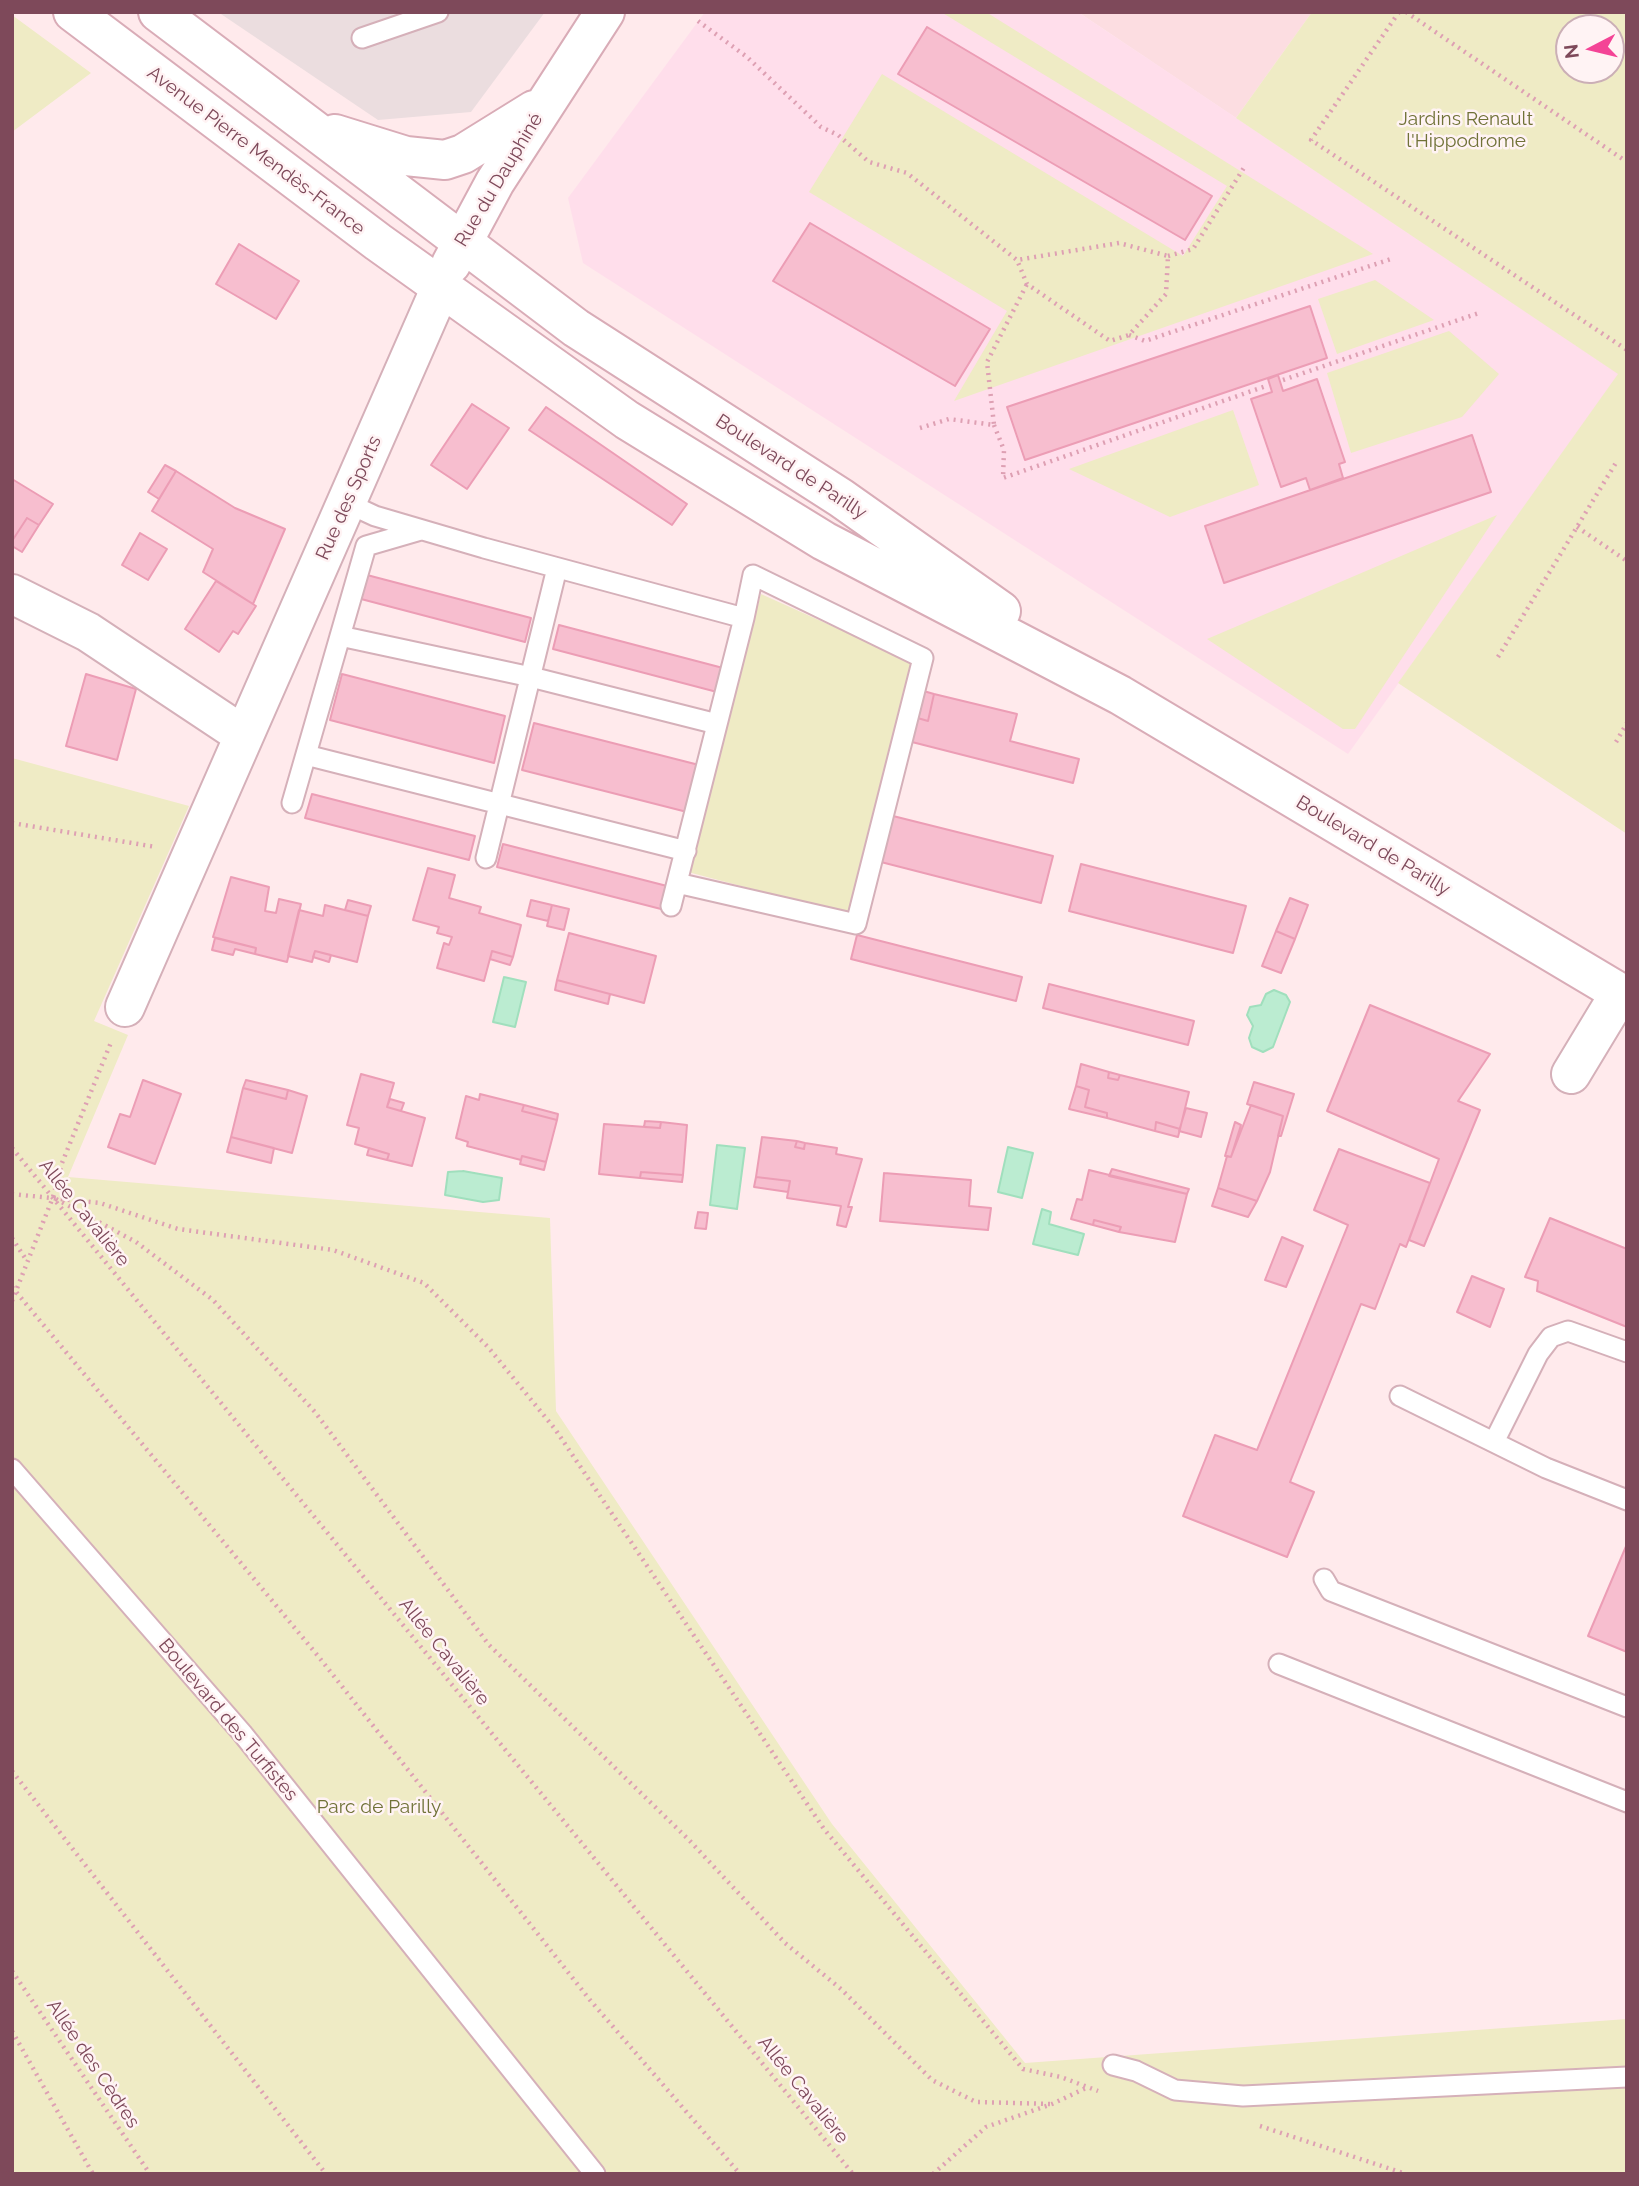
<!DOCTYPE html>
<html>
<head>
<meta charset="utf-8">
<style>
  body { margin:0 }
  #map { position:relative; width:1639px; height:2186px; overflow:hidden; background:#ffeaec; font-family:Raleway,sans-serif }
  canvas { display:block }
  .frame { position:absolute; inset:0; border:14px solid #7e495a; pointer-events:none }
  .north { position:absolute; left:1555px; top:14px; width:70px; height:70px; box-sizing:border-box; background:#fff3f4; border:2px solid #cbafb6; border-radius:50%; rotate:263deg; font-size:19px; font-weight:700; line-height:28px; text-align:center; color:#7e495a }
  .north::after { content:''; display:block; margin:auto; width:24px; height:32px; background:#f44396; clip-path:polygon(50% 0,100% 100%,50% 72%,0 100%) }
</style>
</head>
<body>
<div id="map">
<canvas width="1639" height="2186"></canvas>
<div class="frame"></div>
<div class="north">N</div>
</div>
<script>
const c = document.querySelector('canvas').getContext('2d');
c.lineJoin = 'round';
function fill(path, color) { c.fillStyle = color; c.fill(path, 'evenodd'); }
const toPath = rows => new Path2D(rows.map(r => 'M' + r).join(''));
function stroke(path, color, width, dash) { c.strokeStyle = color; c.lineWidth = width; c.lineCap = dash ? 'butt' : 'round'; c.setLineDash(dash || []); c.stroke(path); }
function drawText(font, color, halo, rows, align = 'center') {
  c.font = font + ' Raleway,sans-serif'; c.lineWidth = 5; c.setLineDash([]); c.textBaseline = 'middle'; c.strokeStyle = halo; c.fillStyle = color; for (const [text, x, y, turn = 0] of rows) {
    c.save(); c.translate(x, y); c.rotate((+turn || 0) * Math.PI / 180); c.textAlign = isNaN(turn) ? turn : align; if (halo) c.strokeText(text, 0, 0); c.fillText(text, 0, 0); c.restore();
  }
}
fill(toPath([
  [1078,12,1312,12,1236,118]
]), '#fcdde1');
fill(toPath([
  [705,12,1078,12,1619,374,1348,754,583,263,568,198]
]), '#ffdeeb');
fill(toPath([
  [218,12,545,12,471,112,378,120]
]), '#ebdddf');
fill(toPath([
  [941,12,986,12,1373,254,954,401,1007,311,809,192,882,74,1183,256,1227,186],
  [1312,12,1627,12,1627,834,1398,683,1618,374,1236,118],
  [1569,28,1611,28,1611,70,1569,70],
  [12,15,91,73,12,132],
  [1375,280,1434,320,1337,354,1318,299],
  [1449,331,1499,374,1462,417,1351,453,1327,373],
  [1233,410,1259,485,1170,517,1069,469],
  [1497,515,1355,729,1343,729,1207,639],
  [761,594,914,663,851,915,688,872],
  [12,758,189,806,94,1021,128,1035,68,1177,550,1218,556,1411,832,1824,1025,2063,1627,2019,1627,2174,12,2174]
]), '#efebc5');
const water = toPath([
  [504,977,526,982,515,1027,493,1022,504,977],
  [1274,990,1286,995,1290,1002,1273,1047,1263,1052,1252,1047,1249,1038,1253,1026,1247,1015,1250,1007,1261,1005,1266,994,1274,990],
  [717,1145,745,1148,737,1209,710,1205,717,1145],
  [1008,1147,1033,1153,1022,1198,998,1192,1008,1147],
  [463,1171,502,1178,499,1200,483,1202,445,1195,448,1172,463,1171],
  [1042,1209,1051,1212,1049,1224,1084,1234,1078,1255,1033,1244,1042,1209]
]);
fill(water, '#bbecd1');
stroke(water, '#a0dfbd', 2);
const building = toPath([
  [927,27,1212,196,1185,240,898,74,927,27],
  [810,223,990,329,955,386,773,281,810,223],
  [239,244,299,281,276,319,216,284,239,244],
  [1310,306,1327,358,1025,460,1007,407,1310,306],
  [1278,375,1283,391,1317,379,1345,462,1339,464,1343,478,1310,490,1306,478,1281,487,1251,399,1272,392,1268,379,1278,375],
  [472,404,509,428,467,489,431,465,472,404],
  [546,407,687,504,672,525,529,430,546,407],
  [1472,435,1491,492,1224,583,1205,526,1472,435],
  [165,465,176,471,159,499,148,492,165,465],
  [176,471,235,508,285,529,253,604,203,572,213,549,152,511,176,471],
  [12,479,53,504,39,525,27,518,12,541,12,479],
  [27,518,39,525,22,552,12,546,12,541,27,518],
  [140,533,167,549,148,580,122,565,140,533],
  [367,575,531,618,525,642,361,599,367,575],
  [216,581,256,606,238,634,233,631,219,652,185,629,216,581],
  [559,625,723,668,717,692,553,649,559,625],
  [86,674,136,689,117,760,66,746,86,674],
  [342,674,505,716,494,763,330,720,342,674],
  [920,690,934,694,928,721,914,717,920,690],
  [934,694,1017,714,1010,741,1079,759,1073,783,908,741,914,717,928,721,934,694],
  [534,723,699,765,687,812,522,770,534,723],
  [312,794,475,836,469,860,305,818,312,794],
  [889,815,1053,856,1041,903,877,861,889,815],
  [503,844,667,886,661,909,497,867,503,844],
  [1081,864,1246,906,1233,953,1069,911,1081,864],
  [428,868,455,875,449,898,481,907,479,913,521,925,513,957,492,951,484,981,437,968,444,943,449,945,452,937,437,933,439,927,413,920,428,868],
  [231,877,269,887,265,911,276,913,279,899,301,904,287,962,255,954,256,948,213,937,231,877],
  [1290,898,1308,905,1295,939,1276,931,1290,898],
  [348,900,371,906,368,916,345,910,348,900],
  [531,900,552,905,548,921,527,916,531,900],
  [325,905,368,916,357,962,315,951,312,962,288,956,299,910,323,916,325,905],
  [552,905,569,909,564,930,547,926,552,905],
  [1276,931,1295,939,1281,973,1262,966,1276,931],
  [569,933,656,956,644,1003,557,980,569,933],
  [857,935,1022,977,1016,1001,851,959,857,935],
  [215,938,256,948,255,954,235,949,233,955,212,950,215,938],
  [315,951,331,955,329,962,313,957,315,951],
  [492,951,513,957,510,965,490,959,492,951],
  [557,980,610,994,608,1004,555,990,557,980],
  [1049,984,1194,1021,1188,1045,1043,1008,1049,984],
  [1370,1005,1490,1054,1458,1101,1480,1110,1424,1246,1409,1240,1439,1159,1327,1111,1370,1005],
  [1081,1064,1109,1072,1108,1078,1118,1080,1120,1075,1189,1092,1180,1129,1156,1122,1155,1131,1107,1118,1107,1113,1085,1107,1089,1090,1076,1086,1081,1064],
  [1109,1072,1120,1075,1118,1080,1108,1078,1109,1072],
  [361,1074,394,1083,387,1107,425,1118,412,1166,387,1160,389,1154,355,1144,359,1128,347,1125,361,1074],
  [143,1080,181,1094,155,1164,108,1147,120,1114,130,1117,143,1080],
  [246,1080,288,1090,286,1099,243,1088,246,1080],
  [1254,1082,1294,1094,1281,1136,1278,1136,1283,1116,1247,1104,1254,1082],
  [1076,1086,1089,1090,1085,1107,1107,1113,1107,1118,1069,1109,1076,1086],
  [243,1088,286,1099,288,1090,307,1096,292,1153,231,1137,243,1088],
  [480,1094,524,1105,522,1111,557,1120,546,1162,522,1156,521,1160,467,1146,468,1142,456,1138,466,1096,479,1100,480,1094],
  [390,1099,404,1103,401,1111,387,1107,390,1099],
  [524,1105,558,1114,557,1120,522,1111,524,1105],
  [1251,1105,1283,1116,1270,1172,1257,1201,1218,1188,1227,1156,1231,1157,1251,1105],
  [1186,1108,1207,1113,1201,1137,1179,1131,1186,1108],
  [645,1121,661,1122,660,1128,644,1127,645,1121],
  [661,1122,687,1125,683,1175,641,1172,640,1178,599,1174,604,1124,660,1128,661,1122],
  [1156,1122,1180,1129,1178,1137,1155,1131,1156,1122],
  [1235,1122,1241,1125,1231,1157,1225,1156,1235,1122],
  [231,1137,274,1148,271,1163,227,1152,231,1137],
  [762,1137,797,1141,795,1147,804,1149,805,1143,837,1148,836,1154,862,1159,848,1207,852,1207,846,1227,837,1225,841,1206,787,1198,790,1181,756,1177,762,1137],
  [797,1141,805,1143,804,1149,795,1147,797,1141],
  [369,1148,389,1154,387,1160,367,1155,369,1148],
  [1339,1149,1430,1183,1406,1247,1400,1244,1375,1309,1361,1304,1290,1482,1314,1492,1287,1557,1183,1516,1215,1435,1257,1450,1348,1225,1314,1210,1339,1149],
  [522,1156,546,1162,544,1170,520,1164,522,1156],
  [1112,1169,1189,1189,1187,1194,1109,1176,1112,1169],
  [1089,1170,1187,1194,1175,1242,1119,1232,1121,1227,1094,1220,1093,1225,1071,1219,1077,1199,1082,1200,1089,1170],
  [641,1172,683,1175,682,1182,640,1178,641,1172],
  [884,1173,971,1180,969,1206,991,1208,988,1230,880,1221,884,1173],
  [756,1177,790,1181,788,1192,754,1187,756,1177],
  [1218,1188,1257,1201,1248,1217,1212,1206,1218,1188],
  [698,1212,708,1213,706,1229,695,1228,698,1212],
  [1550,1218,1627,1249,1627,1327,1537,1291,1538,1281,1525,1277,1550,1218],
  [1094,1220,1121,1227,1119,1232,1093,1225,1094,1220],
  [1282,1237,1303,1246,1286,1287,1265,1280,1282,1237],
  [1472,1276,1504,1289,1490,1327,1457,1312,1472,1276],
  [1627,1544,1627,1652,1588,1636,1627,1544]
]);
fill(building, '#f7becf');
stroke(building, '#ec9db5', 2);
const lane = toPath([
  [362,38,438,12],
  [347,503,375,516,484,548,744,618,671,906],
  [340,636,531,677,717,724],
  [306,755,686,851],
  [292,803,366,546,421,530],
  [486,858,557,568],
  [677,883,856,924,923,658,753,575,744,618],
  [1400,1396,1546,1468,1627,1500],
  [1494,1442,1538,1354,1551,1337,1568,1331,1627,1352],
  [12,1469,242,1733,595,2174],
  [1324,1579,1331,1591,1627,1707],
  [1279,1664,1627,1802],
  [1113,2065,1136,2071,1175,2090,1243,2096,1627,2077]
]);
const street = toPath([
  [12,594,88,632,243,735],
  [125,1007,441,287],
  [1571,1074,1620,993]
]);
const secondary = toPath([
  [73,12,378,242,627,420,824,541,1120,695,1627,997],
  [158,12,576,328,841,498,1001,611],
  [335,134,406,156,445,160,463,154,534,110],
  [451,264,495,182,605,12]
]);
stroke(lane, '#d5b0b9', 23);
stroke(street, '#d5b0b9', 42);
stroke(secondary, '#d9acb7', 42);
stroke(toPath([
  [1399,12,1311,140,1627,350],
  [1406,12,1627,162],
  [698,21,747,57,821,127,838,135,869,162,907,173,1017,260,1027,284,1110,341,1129,335,1166,294,1168,256,1119,243,1017,260],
  [1168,256,1193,249,1245,166],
  [1129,335,1145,341,1394,258],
  [1283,380,1479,313],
  [994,425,1004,450,1003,478,1266,386],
  [920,428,949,419,994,425,987,362,1027,284],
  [1577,527,1627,561],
  [1498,657,1617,461],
  [1616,742,1627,723],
  [12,823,156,847],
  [12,1148,853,2174],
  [12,1194,100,1203,178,1229,333,1250,424,1283,488,1347,555,1429,824,1829,1023,2069,1061,2077,1098,2091],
  [56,1199,136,1242,213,1300,315,1412,489,1645,689,1840,785,1943,841,1989,932,2080,976,2102,1052,2104],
  [12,1238,27,1261],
  [12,1287,318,1656,590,2000,740,2174],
  [12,1301,53,1197,62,1163,112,1040],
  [12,1771,326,2174],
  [12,1971,150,2174],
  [12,2031,93,2174],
  [1260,2126,1406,2174],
  [933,2174,986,2127,1052,2104,1086,2088]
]), '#dea0b3', 4.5, [2, 5]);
stroke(lane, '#fff', 19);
stroke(street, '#fff', 38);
stroke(secondary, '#fff', 38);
drawText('19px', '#707237', '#fff3f4', [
  ["Jardins Renault",1466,119],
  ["l'Hippodrome",1466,141],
  ["Parc de Parilly",379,1807]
]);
drawText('19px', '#7e495a', '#fff3f4', [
  ["Avenue Pierre Mendès-France",256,151,37],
  ["Rue du Dauphiné",499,180,-59],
  ["Boulevard de Parilly",791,467,33],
  ["Rue des Sports",349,498,-66],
  ["Boulevard de Parilly",1373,846,31],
  ["Allée Cavalière",84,1213,51],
  ["Allée Cavalière",444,1652,51],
  ["Boulevard des Turfistes",228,1720,50],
  ["Allée des Cèdres",93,2064,56],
  ["Allée Cavalière",803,2090,51]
]);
</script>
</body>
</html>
